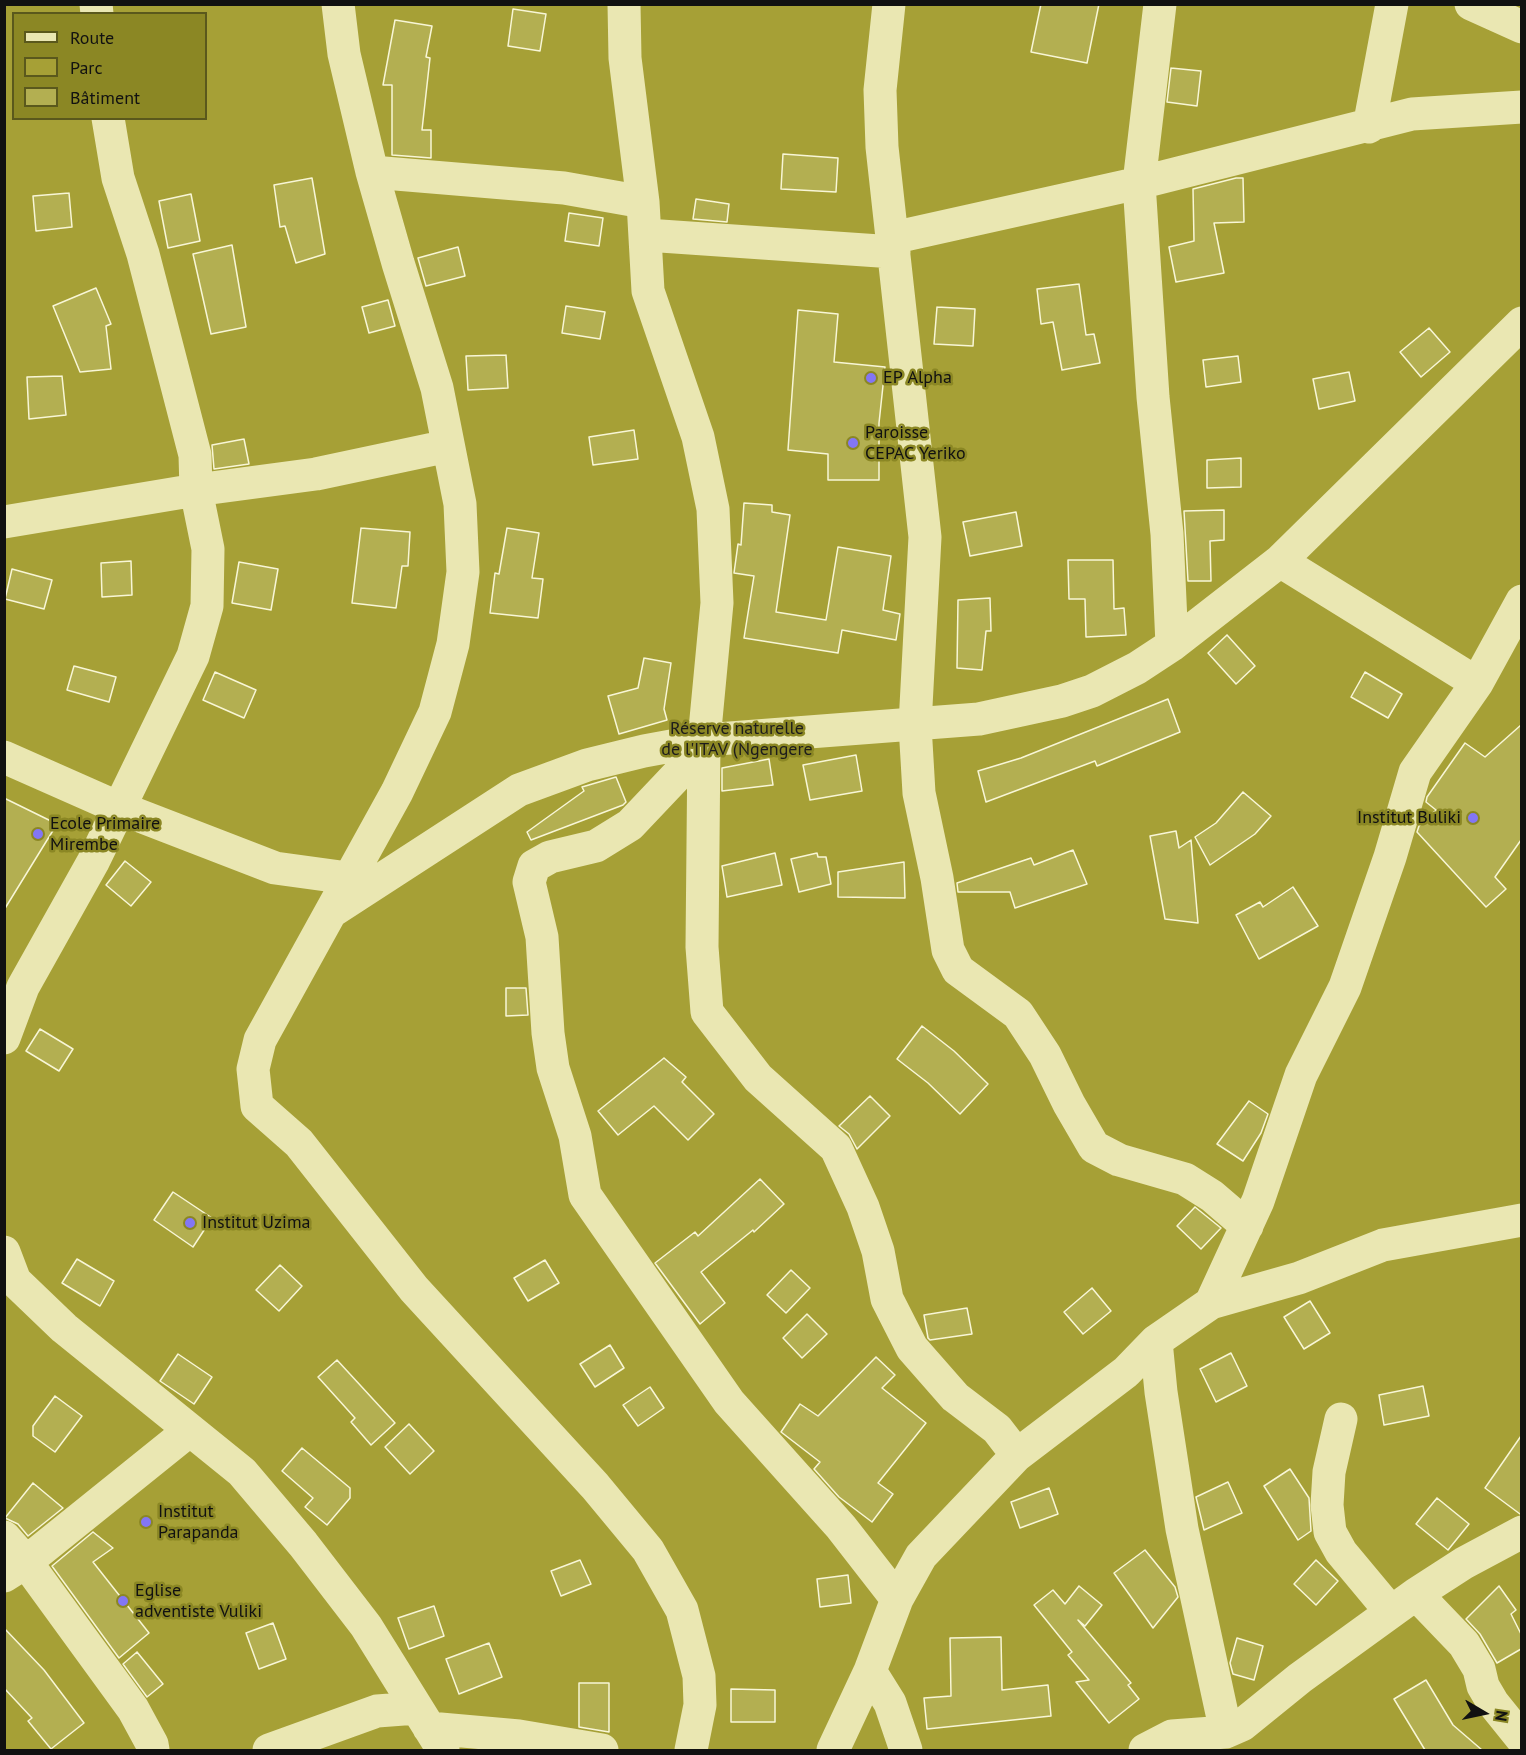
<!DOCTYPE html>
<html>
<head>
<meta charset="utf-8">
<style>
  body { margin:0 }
  #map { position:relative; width:1526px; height:1755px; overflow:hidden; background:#8b8724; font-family:"PT Sans",sans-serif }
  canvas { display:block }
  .frame { position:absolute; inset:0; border:6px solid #111; pointer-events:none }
  .legend { position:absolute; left:12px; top:12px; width:195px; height:108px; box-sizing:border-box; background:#8b8724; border:2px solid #5a581c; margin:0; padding:8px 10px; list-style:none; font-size:18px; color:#111 }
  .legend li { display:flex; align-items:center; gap:12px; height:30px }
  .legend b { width:30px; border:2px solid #5a581c }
  .north { position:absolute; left:1454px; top:1683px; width:60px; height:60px; -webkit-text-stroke:4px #8b8724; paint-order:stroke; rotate:99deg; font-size:16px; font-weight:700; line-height:24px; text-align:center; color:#111 }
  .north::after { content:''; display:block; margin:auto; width:21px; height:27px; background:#111; clip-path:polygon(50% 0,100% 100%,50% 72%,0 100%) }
</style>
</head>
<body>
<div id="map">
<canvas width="1526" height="1755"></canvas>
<div class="frame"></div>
<ul class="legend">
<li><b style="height:8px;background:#eae7b2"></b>Route</li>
<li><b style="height:16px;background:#a6a036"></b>Parc</li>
<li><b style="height:16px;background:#b3af51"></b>Bâtiment</li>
</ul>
<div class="north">N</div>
</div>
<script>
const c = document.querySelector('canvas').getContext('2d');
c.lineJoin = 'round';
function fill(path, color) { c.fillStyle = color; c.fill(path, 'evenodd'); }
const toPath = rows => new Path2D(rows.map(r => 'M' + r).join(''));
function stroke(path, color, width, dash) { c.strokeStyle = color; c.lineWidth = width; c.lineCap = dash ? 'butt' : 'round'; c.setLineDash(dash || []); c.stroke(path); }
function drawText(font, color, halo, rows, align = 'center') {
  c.font = font + ' "PT Sans",sans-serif'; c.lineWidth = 5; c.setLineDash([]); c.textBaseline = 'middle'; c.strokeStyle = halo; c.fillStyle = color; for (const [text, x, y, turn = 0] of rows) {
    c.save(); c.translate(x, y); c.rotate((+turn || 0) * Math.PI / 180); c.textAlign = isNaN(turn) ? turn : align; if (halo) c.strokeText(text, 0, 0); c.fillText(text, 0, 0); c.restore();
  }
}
fill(toPath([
  [5,5,1521,5,1521,1750,5,1750],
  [14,14,206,14,206,118,14,118]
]), '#a6a036');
const building = toPath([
  [1041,4,1099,4,1087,63,1031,52,1041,4],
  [513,9,546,14,540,51,508,46,513,9],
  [395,20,432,26,426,57,430,58,422,130,431,130,431,158,392,155,392,85,383,85,395,20],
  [1171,68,1201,71,1197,106,1167,102,1171,68],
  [783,154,838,158,836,192,781,189,783,154],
  [312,178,325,254,296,263,285,226,280,227,274,185,312,178],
  [1236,178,1243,178,1244,222,1214,223,1224,273,1176,282,1169,247,1194,241,1193,189,1236,178],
  [69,193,72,227,36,231,33,196,69,193],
  [191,194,200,241,168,248,159,201,191,194],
  [696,199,729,204,727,222,693,219,696,199],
  [569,213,603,218,599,246,565,241,569,213],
  [232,245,246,327,211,334,193,254,232,245],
  [458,247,465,276,426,286,418,258,458,247],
  [1079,284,1086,335,1094,334,1100,363,1062,370,1053,322,1041,324,1037,289,1079,284],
  [96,288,111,324,106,326,111,369,80,372,53,306,96,288],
  [388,300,395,326,369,333,362,307,388,300],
  [566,306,605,312,600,339,562,333,566,306],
  [937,307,975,309,973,346,934,344,937,307],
  [798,310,838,314,834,362,885,367,879,423,879,480,828,480,828,454,788,450,798,310],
  [1429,328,1450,352,1421,377,1400,352,1429,328],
  [506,355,508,388,468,390,466,356,506,355],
  [1238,356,1241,382,1206,387,1203,360,1238,356],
  [1349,372,1355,401,1319,409,1313,379,1349,372],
  [62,376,66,415,29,419,27,377,62,376],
  [634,430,638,459,593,465,589,437,634,430],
  [244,439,249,464,214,469,212,445,244,439],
  [1241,458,1241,487,1207,488,1207,460,1241,458],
  [744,503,772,505,772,512,790,515,776,612,826,620,838,547,891,556,883,610,900,614,896,640,842,630,838,653,744,638,754,576,734,573,738,544,741,545,744,503],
  [1224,510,1224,540,1210,541,1211,581,1188,581,1184,511,1224,510],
  [1016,512,1022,546,970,556,963,522,1016,512],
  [361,528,410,532,408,566,402,566,396,608,352,603,361,528],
  [507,528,539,533,532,578,543,579,538,618,490,613,495,573,499,574,507,528],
  [1068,560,1113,560,1114,609,1124,608,1126,635,1086,637,1085,599,1069,599,1068,560],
  [131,561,132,595,102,597,101,563,131,561],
  [239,562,278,569,271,610,232,603,239,562],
  [12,569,52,580,44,609,5,599,12,569],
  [990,598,991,631,986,631,982,670,957,668,958,600,990,598],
  [1227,635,1255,666,1236,684,1208,653,1227,635],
  [644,658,671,663,664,709,667,720,619,734,608,696,638,688,644,658],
  [74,666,116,677,109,702,67,690,74,666],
  [215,672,256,690,244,718,203,700,215,672],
  [1365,672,1402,694,1388,718,1351,697,1365,672],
  [1168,699,1180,732,1097,766,1095,761,986,802,978,771,1021,758,1168,699],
  [1521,725,1521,840,1495,877,1506,889,1486,907,1417,832,1419,826,1436,810,1426,802,1427,797,1465,743,1485,757,1521,725],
  [856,755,862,791,810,800,803,765,856,755],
  [769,759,773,785,722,791,722,768,769,759],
  [616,777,626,802,623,805,531,840,527,832,584,791,582,787,616,777],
  [1243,792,1271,816,1255,834,1210,865,1195,837,1216,823,1243,792],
  [4,798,57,824,4,910,4,798],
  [1176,831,1179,848,1191,840,1198,923,1165,919,1150,836,1176,831],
  [1073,850,1087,884,1015,908,1010,892,958,892,957,883,1031,858,1034,865,1073,850],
  [775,853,782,885,727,897,722,866,775,853],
  [817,853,818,857,826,857,831,884,799,892,791,859,817,853],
  [125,861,151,882,131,906,106,885,125,861],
  [904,862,905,898,838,897,838,872,904,862],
  [1293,887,1318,926,1259,959,1236,915,1260,902,1263,907,1293,887],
  [506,988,526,988,528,1015,506,1016,506,988],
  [922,1026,954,1051,988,1084,960,1114,928,1083,897,1059,922,1026],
  [40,1029,73,1049,59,1071,26,1051,40,1029],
  [664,1058,686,1077,682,1082,714,1114,688,1140,654,1106,618,1135,598,1111,664,1058],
  [870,1096,890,1116,857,1149,849,1134,839,1126,870,1096],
  [1249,1101,1268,1114,1261,1133,1243,1161,1217,1144,1249,1101],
  [760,1179,784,1204,754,1232,753,1230,701,1272,725,1303,700,1324,655,1263,695,1232,698,1236,760,1179],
  [173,1192,212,1218,193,1247,154,1220,173,1192],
  [1195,1207,1221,1228,1201,1249,1177,1226,1195,1207],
  [77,1259,114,1281,100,1306,62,1283,77,1259],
  [545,1260,559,1283,528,1301,514,1278,545,1260],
  [280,1265,302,1286,279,1311,256,1290,280,1265],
  [791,1270,810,1288,786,1313,767,1295,791,1270],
  [1092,1288,1111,1311,1083,1334,1064,1312,1092,1288],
  [1310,1301,1330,1333,1304,1349,1284,1317,1310,1301],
  [967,1308,972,1334,930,1340,928,1338,924,1315,967,1308],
  [807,1314,827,1334,802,1358,783,1338,807,1314],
  [610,1345,624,1368,595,1387,580,1364,610,1345],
  [1231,1353,1247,1386,1216,1402,1200,1369,1231,1353],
  [178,1354,212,1377,194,1404,160,1381,178,1354],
  [876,1357,895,1375,882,1388,926,1423,878,1483,893,1494,872,1522,839,1497,814,1469,820,1462,781,1432,800,1404,818,1416,876,1357],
  [337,1360,395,1423,371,1445,351,1422,355,1418,318,1377,337,1360],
  [1423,1386,1429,1416,1384,1425,1379,1395,1423,1386],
  [650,1387,664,1408,638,1426,623,1405,650,1387],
  [55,1396,82,1416,55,1452,33,1436,33,1426,55,1396],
  [409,1424,434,1451,410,1474,385,1447,409,1424],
  [1521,1436,1521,1513,1520,1514,1485,1488,1521,1436],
  [302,1448,350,1488,350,1498,327,1525,305,1507,313,1498,282,1471,302,1448],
  [1290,1469,1309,1498,1311,1531,1298,1540,1264,1486,1290,1469],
  [1228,1482,1242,1513,1204,1530,1196,1497,1228,1482],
  [33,1483,63,1508,28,1536,18,1524,5,1518,33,1483],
  [1049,1488,1058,1514,1020,1528,1011,1502,1049,1488],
  [1437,1498,1469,1524,1448,1550,1416,1524,1437,1498],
  [93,1532,113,1548,93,1562,149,1633,119,1658,52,1566,93,1532],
  [1145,1550,1175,1587,1178,1597,1153,1628,1114,1573,1145,1550],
  [580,1560,591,1584,561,1596,551,1571,580,1560],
  [1316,1560,1338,1581,1316,1605,1294,1584,1316,1560],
  [848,1575,851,1603,820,1607,817,1579,848,1575],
  [1079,1586,1102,1605,1085,1626,1078,1620,1131,1683,1128,1685,1139,1699,1109,1723,1076,1682,1089,1680,1068,1655,1072,1652,1034,1605,1053,1590,1065,1604,1079,1586],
  [1499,1586,1516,1610,1511,1614,1521,1634,1521,1649,1497,1663,1480,1634,1466,1619,1499,1586],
  [434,1606,444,1636,409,1649,398,1618,434,1606],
  [273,1623,286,1659,259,1669,246,1633,273,1623],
  [4,1628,44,1670,84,1723,51,1749,28,1721,32,1718,4,1688,4,1628],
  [1001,1637,1002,1690,1048,1685,1051,1716,927,1729,924,1698,951,1696,950,1638,1001,1637],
  [1237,1638,1263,1646,1254,1680,1233,1674,1230,1663,1237,1638],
  [489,1643,502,1677,459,1694,446,1659,489,1643],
  [137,1652,163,1684,147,1697,123,1664,137,1652],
  [1426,1680,1453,1725,1482,1750,1425,1750,1394,1699,1426,1680],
  [579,1683,609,1683,609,1732,579,1727,579,1683],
  [731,1689,775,1690,775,1722,731,1722,731,1689]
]);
fill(building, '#b3af51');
stroke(building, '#f8f6d6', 1.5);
stroke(toPath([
  [96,4,97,14],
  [338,4,344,54,372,172,398,263,437,388,460,504,463,572,453,644,435,712,397,792,260,1040,253,1069,257,1106,299,1143,414,1289,595,1486,648,1550,682,1610,699,1676,700,1705,691,1750],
  [624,4,625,58,643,202,648,291,698,437,713,509,717,603,704,740,702,947,707,1012,758,1078,836,1148,863,1207,878,1251,887,1299,912,1348,955,1397,997,1429,1017,1455],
  [889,4,880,90,882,147,925,537,915,725,919,793,937,878,948,950,958,970,1018,1014,1045,1055,1069,1104,1094,1147,1119,1160,1185,1179,1212,1196,1247,1226],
  [1160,4,1139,183,1153,397,1167,534,1172,645],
  [1471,4,1522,27],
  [1369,127,1392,4],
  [372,172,564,188,643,202],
  [646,235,894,252],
  [892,238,1139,183,1412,114,1522,107],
  [4,522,196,490,316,474,448,446],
  [1280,561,1477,683],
  [704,740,684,768,630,825,596,846,550,857,534,866,529,882,542,937,548,1033,553,1068,575,1136,585,1195,729,1402,841,1527,897,1599],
  [4,757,117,807,275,868,348,878],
  [331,912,519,790,587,765,644,751,704,740,979,719,1062,701,1092,691,1137,668,1172,645,1280,561,1522,323],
  [4,1038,23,987,93,862,193,656,207,606,208,549,196,490,195,455,143,254,118,178,108,118],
  [4,1252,15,1281,64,1328,242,1472,303,1544,366,1626,443,1750],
  [1211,1303,1258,1201,1301,1075,1345,987,1390,857,1415,772,1477,683,1522,601],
  [1156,1341,1161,1392,1182,1529,1226,1732],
  [1341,1419,1329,1472,1327,1505,1330,1532,1341,1552,1391,1612],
  [4,1537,26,1562,133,1709,152,1744,153,1750],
  [4,1576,26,1562,190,1430],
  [1416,1594,1464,1644,1479,1669,1483,1686,1493,1703,1522,1739],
  [870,1671,890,1703,906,1750],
  [429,1728,519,1736,602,1750],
  [269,1750,377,1711,417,1708],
  [833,1750,870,1671,897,1599,921,1556,1017,1455,1126,1372,1156,1341,1211,1303,1299,1278,1383,1245,1522,1220],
  [1145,1750,1172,1736,1226,1732,1242,1725,1300,1678,1416,1594,1464,1563,1522,1532]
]), '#eae7b2', 33);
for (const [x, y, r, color] of [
  [871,378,6,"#8376f4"],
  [853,443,6,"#8376f4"],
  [1473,818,6,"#8376f4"],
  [38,834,6,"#8376f4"],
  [190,1223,6,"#8376f4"],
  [146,1522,6,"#8376f4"],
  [123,1601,6,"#8376f4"]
]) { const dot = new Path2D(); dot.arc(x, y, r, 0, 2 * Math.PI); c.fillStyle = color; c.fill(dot); stroke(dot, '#8b8724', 2); }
drawText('18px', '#111', '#8b8724', [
  ["EP Alpha",883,378],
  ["Paroisse",865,433],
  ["CEPAC Yeriko",865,454],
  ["Institut Buliki",1461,818,"right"],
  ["Ecole Primaire",50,824],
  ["Mirembe",50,845],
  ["Institut Uzima",202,1223],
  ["Institut",158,1512],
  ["Parapanda",158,1533],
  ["Eglise",135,1591],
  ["adventiste Vuliki",135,1612]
], 'left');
drawText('18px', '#1d1c1b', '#8b8724', [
  ["Réserve naturelle",737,729],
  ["de l'ITAV (Ngengere",737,750]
]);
</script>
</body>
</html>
